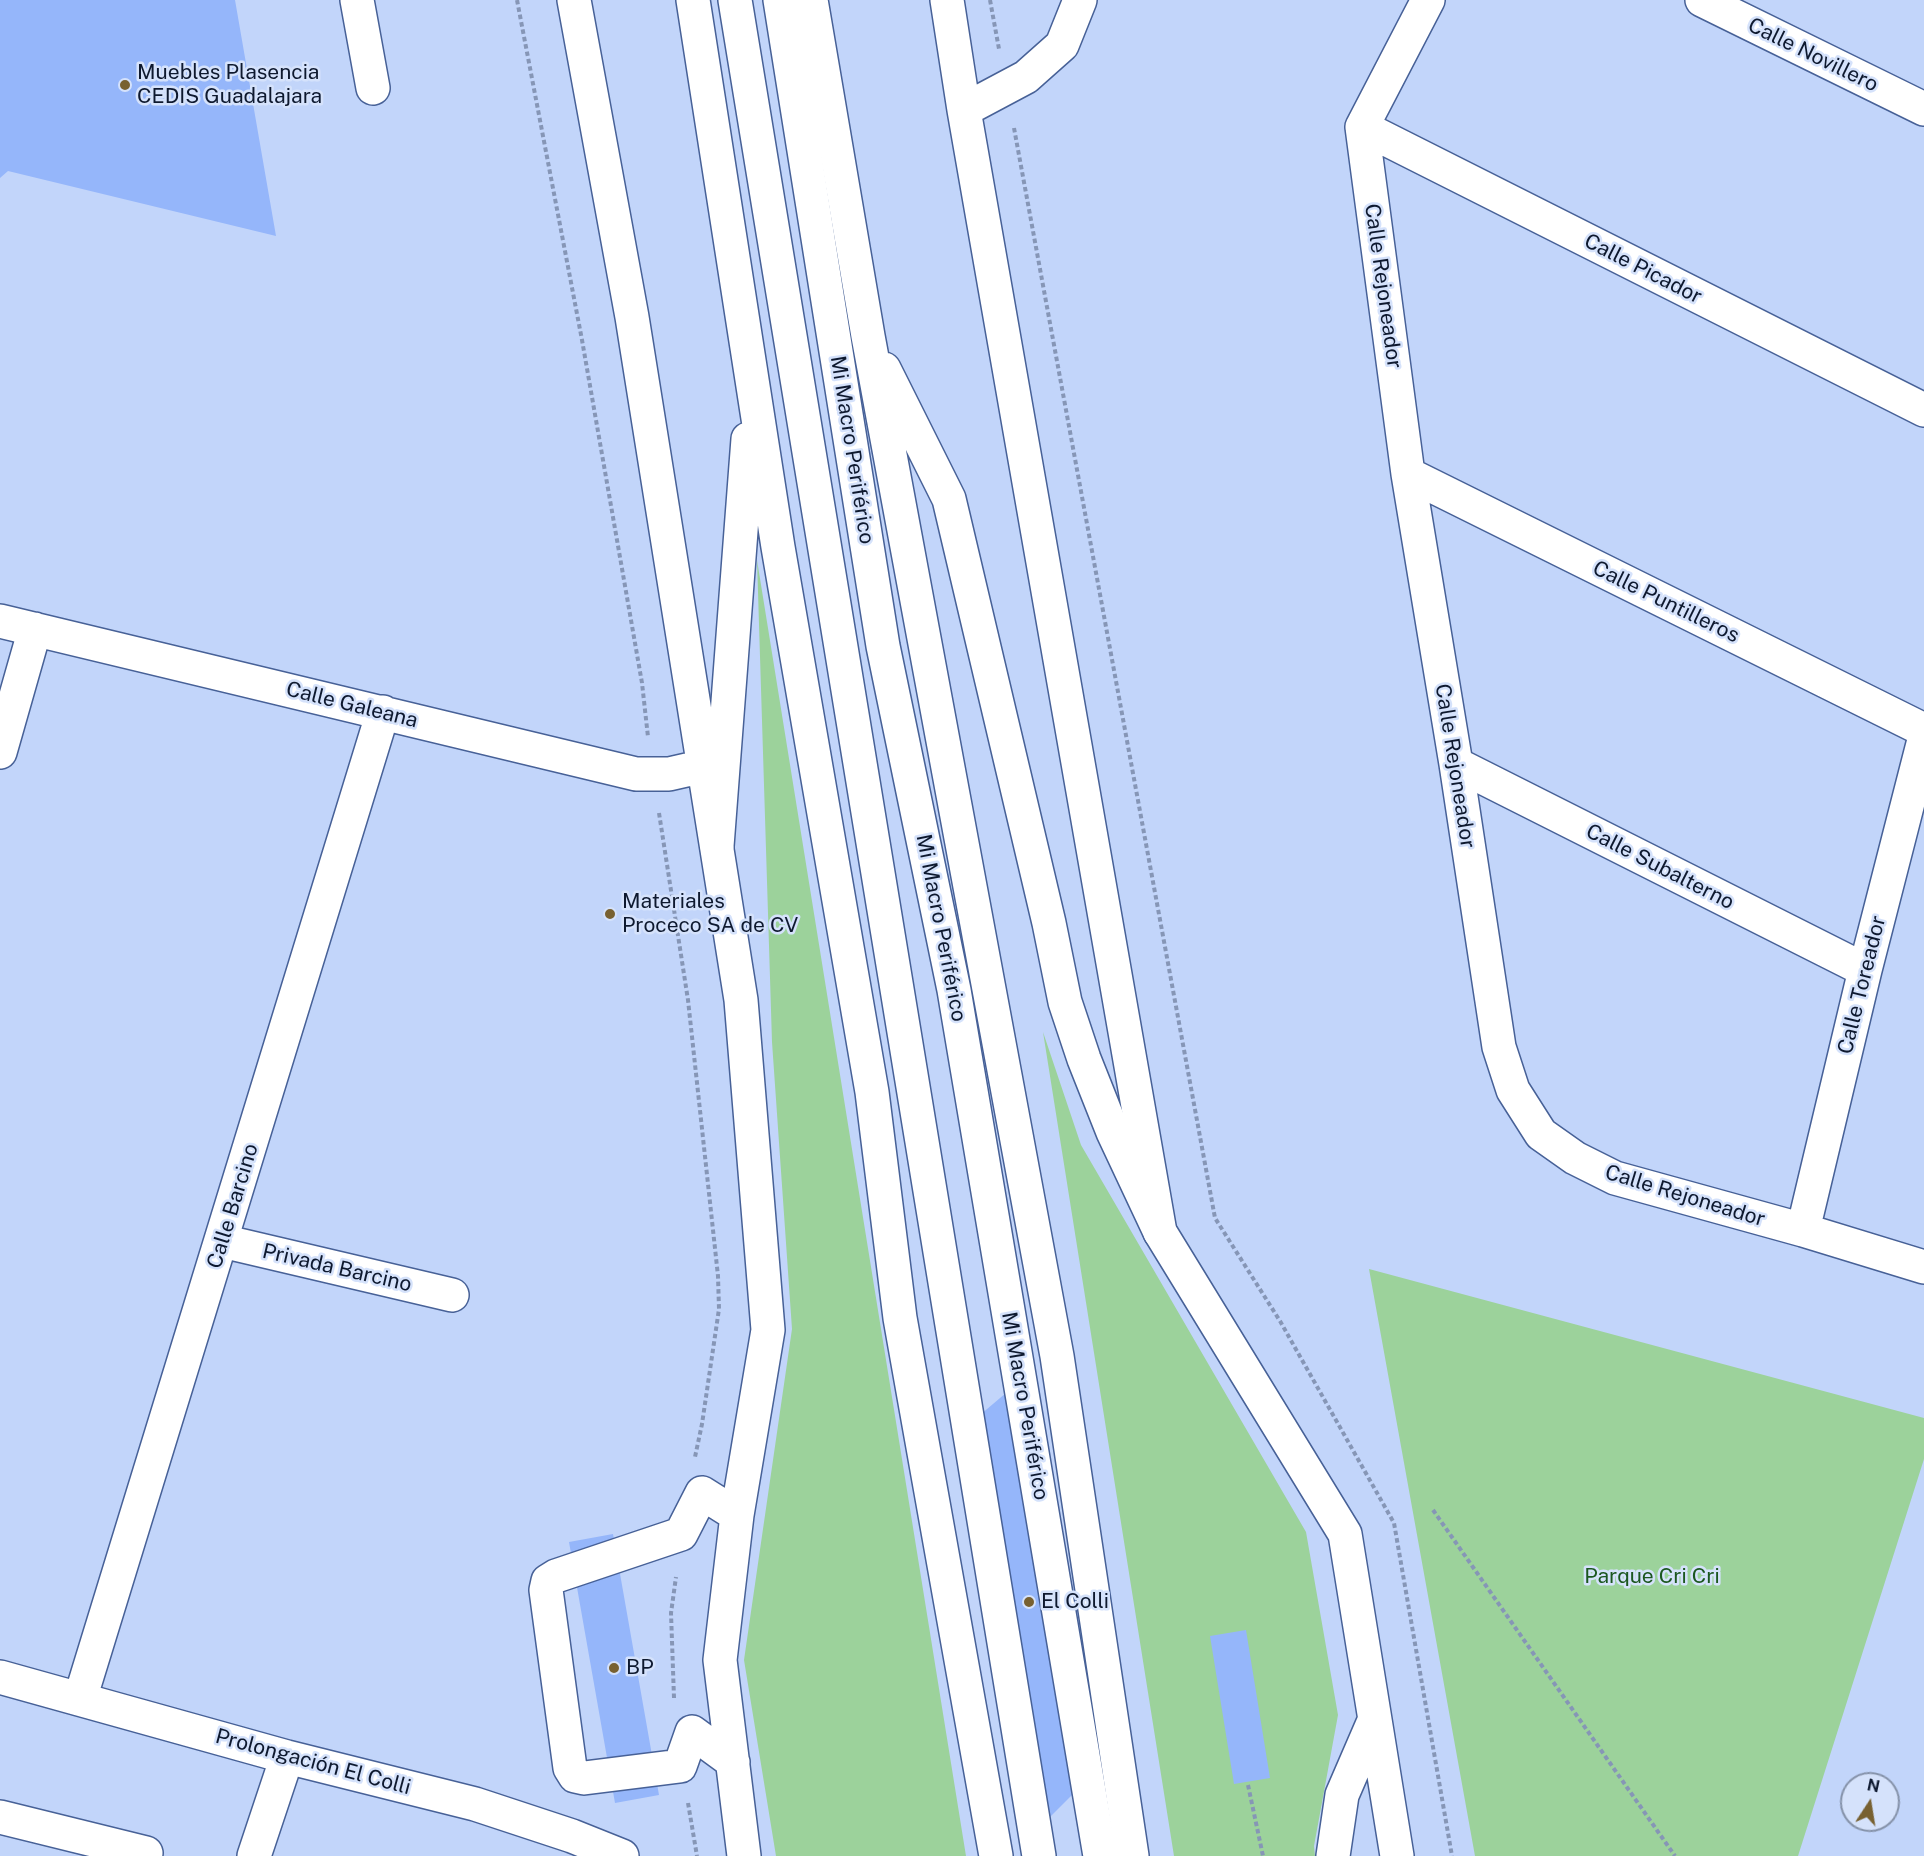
<!DOCTYPE html>
<html>
<head>
<meta charset="utf-8">
<style>
  body { margin:0 }
  #map { position:relative; width:1924px; height:1856px; overflow:hidden; background:#c2d5fa; font-family:"Public Sans",sans-serif }
  canvas { display:block }
  .north { position:absolute; left:1840px; top:1772px; width:60px; height:60px; box-sizing:border-box; background:#d5e2fb; border:2px solid #8592a9; border-radius:50%; rotate:12deg; font-size:16px; font-weight:700; line-height:24px; text-align:center; color:#0e192f }
  .north::after { content:''; display:block; margin:auto; width:21px; height:27px; background:#786131; clip-path:polygon(50% 0,100% 100%,50% 72%,0 100%) }
</style>
</head>
<body>
<div id="map">
<canvas width="1924" height="1856"></canvas>
<div class="north">N</div>
</div>
<script>
const c = document.querySelector('canvas').getContext('2d');
c.lineJoin = 'round';
function fill(path, color) { c.fillStyle = color; c.fill(path, 'evenodd'); }
const toPath = rows => new Path2D(rows.map(r => 'M' + r).join(''));
function stroke(path, color, width, dash) { c.strokeStyle = color; c.lineWidth = width; c.lineCap = dash ? 'butt' : 'round'; c.setLineDash(dash || []); c.stroke(path); }
function drawText(font, color, halo, rows, align = 'center') {
  c.font = font + ' "Public Sans",sans-serif'; c.lineWidth = 5; c.setLineDash([]); c.textBaseline = 'middle'; c.strokeStyle = halo; c.fillStyle = color; for (const [text, x, y, turn = 0] of rows) {
    c.save(); c.translate(x, y); c.rotate((+turn || 0) * Math.PI / 180); c.textAlign = isNaN(turn) ? turn : align; if (halo) c.strokeText(text, 0, 0); c.fillText(text, 0, 0); c.restore();
  }
}
fill(toPath([
  [757,560,966,1856,776,1856,744,1660,792,1329,772,1042],
  [1043,1032,1081,1145,1306,1532,1338,1715,1314,1846,1315,1856,1174,1856],
  [1369,1269,1924,1418,1924,1459,1798,1856,1475,1856]
]), '#9cd29b');
fill(toPath([
  [0,0,235,0,276,236,8,171,0,178],
  [1013,1387,1077,1790,1048,1819,980,1415],
  [613,1534,659,1795,615,1803,569,1542],
  [1246,1630,1270,1778,1234,1784,1210,1636]
]), '#95b6fa');
const minor = toPath([
  [357,0,373,88],
  [574,0,632,317,741,1000,768,1330,737,1515,720,1660,744,1856],
  [735,0,1039,1856],
  [780,0,883,646,954,990,1100,1856],
  [947,0,964,110,1160,1232,1345,1534,1397,1856],
  [1428,0,1362,127,1408,474,1456,764,1499,1047,1513,1090,1541,1134,1575,1158,1615,1178,1803,1230,1924,1267],
  [1702,0,1924,109],
  [964,110,1026,77,1062,45,1080,0],
  [1362,127,1924,410],
  [1408,474,1924,730],
  [0,621,636,774,669,774,704,766],
  [0,752,35,629],
  [1456,764,1865,970],
  [1803,1230,1865,970,1924,740],
  [222,1241,452,1295],
  [0,1677,287,1757,475,1804,572,1836,622,1856],
  [80,1699,383,712],
  [733,1762,692,1732,680,1766,584,1778,575,1776,570,1768,546,1590,548,1581,556,1576,681,1534,702,1493,737,1515],
  [0,1817,146,1853],
  [254,1856,287,1757],
  [1333,1856,1342,1795,1374,1721]
]);
const highway = toPath([
  [693,0,778,547,872,1092,900,1318,996,1856],
  [811,0,868,336,1057,1356,1132,1856],
  [884,369,949,499,1049,923,1065,1002,1084,1059,1113,1132,1160,1232],
  [717,846,748,439]
]);
stroke(minor, '#476197', 36);
stroke(highway, '#476197', 36);
stroke(toPath([
  [517,0,582,340,642,683,648,737],
  [990,0,999,49],
  [1014,128,1215,1218,1280,1321,1394,1523,1452,1856],
  [659,813,688,1000,718,1276,719,1309,702,1424,695,1457],
  [1433,1510,1675,1856],
  [674,1698,671,1613,676,1577],
  [1248,1785,1263,1856],
  [688,1803,697,1856]
]), '#8696b6', 4, [4.5, 3]);
stroke(minor, '#fff', 33);
stroke(highway, '#fff', 33);
for (const [x, y, r, color] of [
  [125,85,6,"#786131"],
  [610,914,6,"#786131"],
  [1029,1602,6,"#786131"],
  [614,1668,6,"#786131"]
]) { const dot = new Path2D(); dot.arc(x, y, r, 0, 2 * Math.PI); c.fillStyle = color; c.fill(dot); stroke(dot, '#d5e2fb', 2); }
drawText('21px', '#0e192f', '#d5e2fb', [
  ["Calle Novillero",1813,55,26],
  ["Calle Picador",1643,269,27],
  ["Calle Rejoneador",1383,286,82],
  ["Mi Macro Periférico",852,450,81],
  ["Calle Puntilleros",1666,602,26],
  ["Calle Galeana",352,705,14],
  ["Calle Rejoneador",1455,766,81],
  ["Calle Subalterno",1660,867,27],
  ["Mi Macro Periférico",941,928,79],
  ["Calle Toreador",1862,985,-76],
  ["Calle Rejoneador",1685,1196,17],
  ["Calle Barcino",233,1206,-73],
  ["Privada Barcino",337,1268,13],
  ["Mi Macro Periférico",1025,1406,80],
  ["Prolongación El Colli",313,1762,15]
]);
drawText('21px', '#0e192f', '#d5e2fb', [
  ["Muebles Plasencia",137,73],
  ["CEDIS Guadalajara",137,97],
  ["Materiales",622,902],
  ["Proceco SA de CV",622,926],
  ["El Colli",1041,1602],
  ["BP",626,1668]
], 'left');
drawText('21px', '#1b571f', '#d5e2fb', [
  ["Parque Cri Cri",1652,1577]
]);
</script>
</body>
</html>
